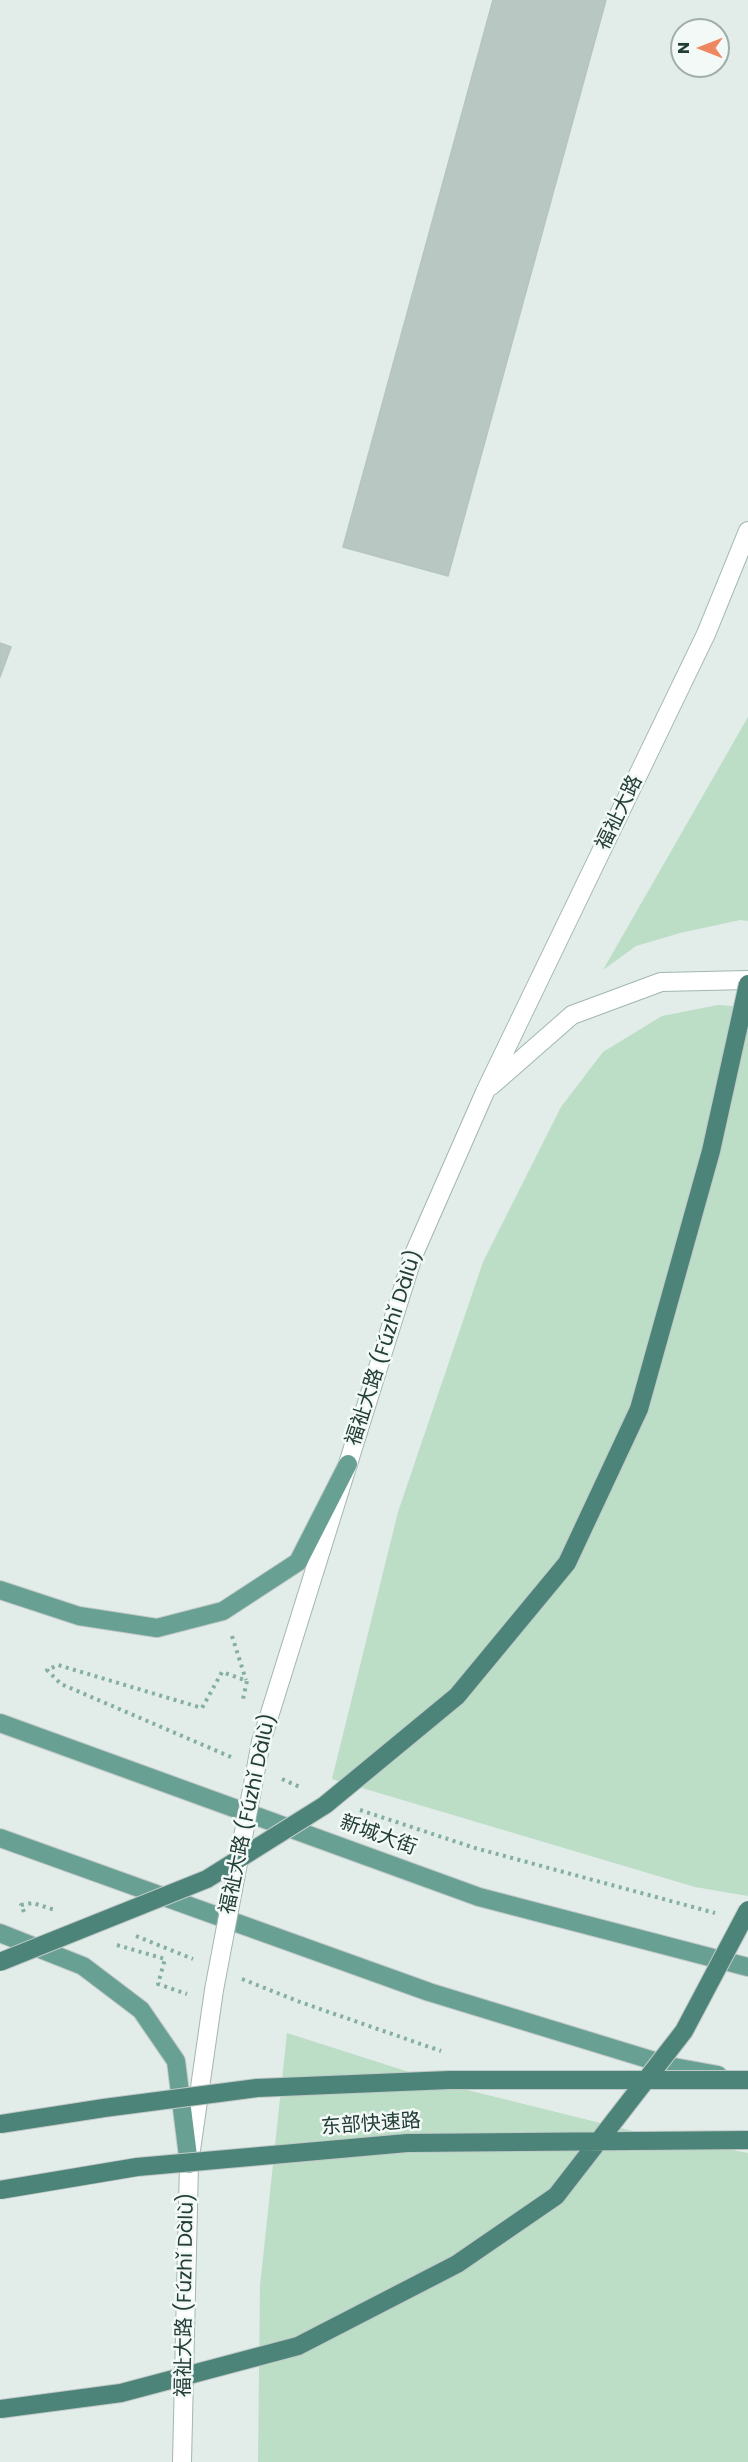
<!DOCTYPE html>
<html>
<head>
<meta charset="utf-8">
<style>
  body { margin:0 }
  #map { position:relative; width:748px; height:2462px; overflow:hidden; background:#e2ece8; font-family:Poppins,sans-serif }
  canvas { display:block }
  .north { position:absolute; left:670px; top:18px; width:60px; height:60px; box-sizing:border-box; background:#f3f9f6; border:2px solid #a0aeaa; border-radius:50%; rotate:270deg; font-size:16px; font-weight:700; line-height:24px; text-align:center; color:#233d37 }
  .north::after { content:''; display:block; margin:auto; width:21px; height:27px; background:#ee875f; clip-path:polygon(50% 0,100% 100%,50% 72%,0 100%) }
</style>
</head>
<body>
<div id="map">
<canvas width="748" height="2462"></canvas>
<div class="north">N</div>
</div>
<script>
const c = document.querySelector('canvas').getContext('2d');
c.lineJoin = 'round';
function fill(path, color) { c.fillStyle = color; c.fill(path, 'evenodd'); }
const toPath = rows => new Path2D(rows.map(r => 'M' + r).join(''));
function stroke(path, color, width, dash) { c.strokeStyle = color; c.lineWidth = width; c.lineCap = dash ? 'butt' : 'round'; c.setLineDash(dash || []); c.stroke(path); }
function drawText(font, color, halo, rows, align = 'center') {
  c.font = font + ' Poppins,"Noto Sans SC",sans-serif'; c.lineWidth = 5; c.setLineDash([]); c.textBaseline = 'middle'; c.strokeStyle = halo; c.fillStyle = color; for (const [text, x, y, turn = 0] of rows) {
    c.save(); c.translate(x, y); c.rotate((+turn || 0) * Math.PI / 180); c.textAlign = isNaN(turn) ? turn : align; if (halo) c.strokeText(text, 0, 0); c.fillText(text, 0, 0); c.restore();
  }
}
fill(toPath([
  [748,717,748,921,740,920,680,933,636,946,603,970],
  [718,1005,748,1007,748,1896,695,1887,332,1779,398,1512,483,1262,561,1107,603,1052,662,1016],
  [287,2033,459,2088,645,2134,748,2153,748,2462,258,2462,260,2286]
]), '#bcddc6');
const building = toPath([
  [493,0,606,0,448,576,343,547,493,0],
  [0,643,11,647,0,677,0,643]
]);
fill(building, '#b8c7c1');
stroke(building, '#b5c5bf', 1.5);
const secondary = toPath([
  [491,1086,572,1015,661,982,748,980],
  [261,1742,413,1256,485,1092,706,634,748,531],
  [182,2462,189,2164,214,1990]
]);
const primary = toPath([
  [0,1590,79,1616,157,1628,223,1611,298,1562,348,1464],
  [0,1723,479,1897,748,1967],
  [0,1838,429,1992,674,2067,718,2075],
  [0,1933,83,1966,141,2010,176,2061,189,2164]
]);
stroke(secondary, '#a1b7b0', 20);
stroke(primary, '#c1c9c7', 20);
stroke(toPath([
  [232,1636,246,1680],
  [231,1757,61,1684,47,1670,58,1665,202,1708,222,1672,247,1681,243,1699],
  [282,1779,302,1788],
  [360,1810,475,1848,715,1913],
  [24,1912,21,1905,33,1903,55,1910],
  [136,1936,193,1959],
  [117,1945,165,1959,158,1984,187,1994],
  [242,1979,300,2002,441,2051]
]), '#84afa3', 4, [3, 4.5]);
stroke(secondary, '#fff', 18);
stroke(primary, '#68a094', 18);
const secondaryBridge = toPath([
  [214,1990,261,1742]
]);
const trunkBridge = toPath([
  [0,1962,207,1879,325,1805,457,1696,567,1563,639,1409,711,1151,748,984],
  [0,2124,104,2108,257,2088,449,2080,748,2080],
  [0,2190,137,2167,407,2143,748,2140],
  [0,2409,121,2393,298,2346,457,2264,556,2196,684,2031,748,1910]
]);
stroke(secondaryBridge, '#a1b7b0', 20, []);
stroke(trunkBridge, '#c1c9c7', 20, []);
stroke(secondaryBridge, '#fff', 18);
stroke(trunkBridge, '#4c8479', 18);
drawText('20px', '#233d37', '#f3f9f6', [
  ["福祉大路",620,813,-64],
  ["福祉大路 (Fúzhǐ Dàlù)",385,1348,-72],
  ["福祉大路 (Fúzhǐ Dàlù)",249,1814,-78],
  ["新城大街",378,1836,20],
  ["东部快速路",371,2125,-4],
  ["福祉大路 (Fúzhǐ Dàlù)",186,2295,-89]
]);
</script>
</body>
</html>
